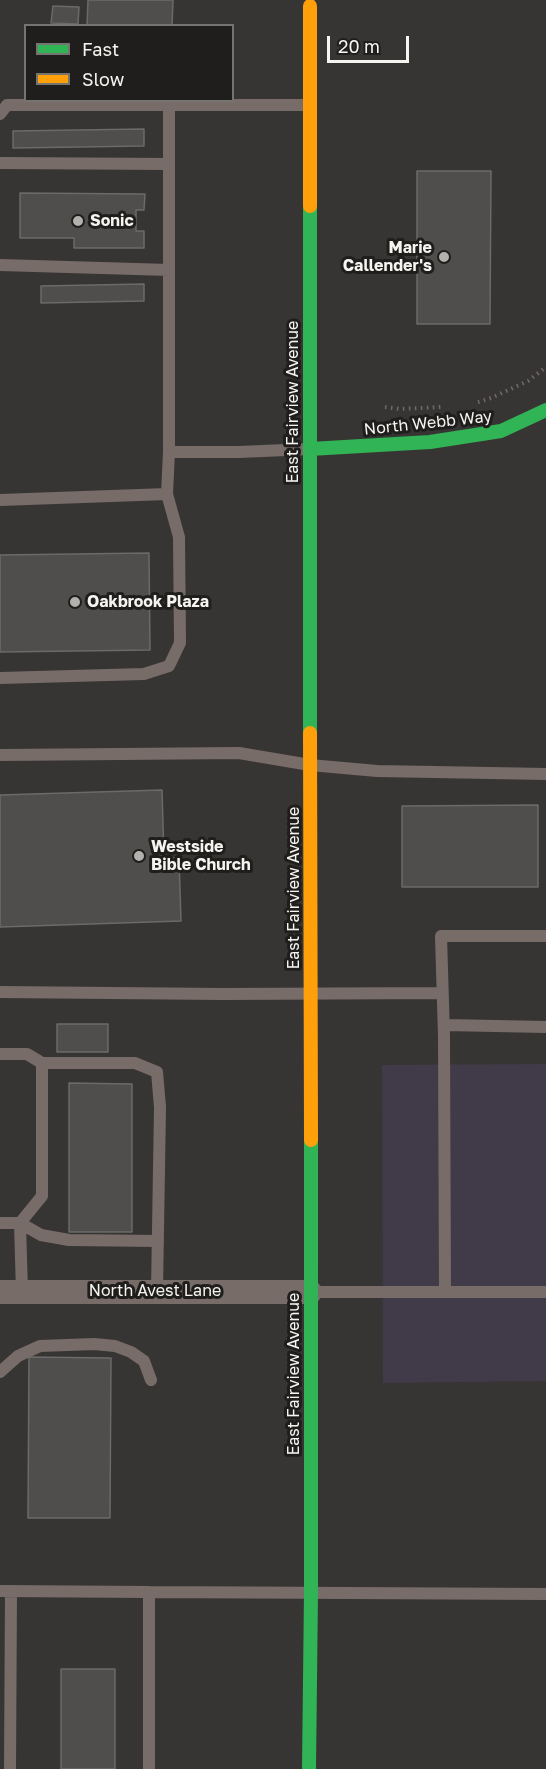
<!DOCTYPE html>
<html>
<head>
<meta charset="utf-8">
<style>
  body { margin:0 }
  #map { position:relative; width:546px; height:1769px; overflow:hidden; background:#373533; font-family:"Golos Text",sans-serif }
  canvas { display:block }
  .legend { position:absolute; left:24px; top:24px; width:210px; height:78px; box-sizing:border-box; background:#1f1e1c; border:2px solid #757471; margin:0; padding:8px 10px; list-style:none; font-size:18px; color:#f6f4f1 }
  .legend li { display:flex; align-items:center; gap:12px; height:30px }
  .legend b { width:30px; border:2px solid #757471 }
  .scale { position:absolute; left:327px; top:36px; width:82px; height:27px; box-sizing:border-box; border:3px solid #f6f4f1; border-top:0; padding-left:8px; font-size:18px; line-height:21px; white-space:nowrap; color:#f6f4f1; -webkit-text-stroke:4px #1f1e1c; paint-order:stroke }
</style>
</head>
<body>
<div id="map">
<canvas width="546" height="1769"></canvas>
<ul class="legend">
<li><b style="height:8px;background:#30b455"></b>Fast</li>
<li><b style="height:8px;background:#ff9f0a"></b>Slow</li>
</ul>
<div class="scale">20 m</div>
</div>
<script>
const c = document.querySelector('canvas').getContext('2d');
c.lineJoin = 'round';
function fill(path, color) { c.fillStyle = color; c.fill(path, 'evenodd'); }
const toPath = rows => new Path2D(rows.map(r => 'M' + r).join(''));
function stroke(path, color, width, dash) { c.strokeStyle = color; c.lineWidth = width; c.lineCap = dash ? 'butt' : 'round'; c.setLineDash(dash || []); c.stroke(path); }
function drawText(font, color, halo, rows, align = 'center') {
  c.font = font + ' "Golos Text",sans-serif'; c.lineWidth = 6; c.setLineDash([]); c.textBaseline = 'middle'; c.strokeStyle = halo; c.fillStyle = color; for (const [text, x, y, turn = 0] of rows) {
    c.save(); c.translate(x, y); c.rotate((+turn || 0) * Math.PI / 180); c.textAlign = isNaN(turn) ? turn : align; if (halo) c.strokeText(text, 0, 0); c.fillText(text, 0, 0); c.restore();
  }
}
fill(toPath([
  [546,1064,546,1381,383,1383,382,1065]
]), '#413a48');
const building = toPath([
  [88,0,173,0,172,26,87,26,88,0],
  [53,6,79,7,78,24,51,23,53,6],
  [144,129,144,146,13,148,13,131,144,129],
  [417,171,491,171,490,324,417,324,417,171],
  [20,193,145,194,144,210,136,210,136,231,144,231,144,248,74,248,74,238,20,238,20,193],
  [144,284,144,301,41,303,41,286,144,284],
  [149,553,150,650,0,652,0,555,149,553],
  [162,790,164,858,179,858,181,921,0,927,0,795,162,790],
  [538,805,538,887,402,887,402,806,538,805],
  [57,1024,108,1024,108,1052,57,1052,57,1024],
  [69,1083,132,1084,132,1232,69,1232,69,1083],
  [29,1357,111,1358,110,1518,28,1518,29,1357],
  [61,1669,115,1669,115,1769,61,1769,61,1669]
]);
fill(building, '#504e4d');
stroke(building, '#6c6a69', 1.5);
stroke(toPath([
  [478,402,491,398,528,381,546,367],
  [385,407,400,409,441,407]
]), '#716a67', 4, [1.5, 4.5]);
stroke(toPath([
  [0,114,7,105,310,105],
  [0,163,169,164],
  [0,265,169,270],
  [169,452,239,452,309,449],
  [0,500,167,494],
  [0,678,144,674,169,666,180,643,179,537,167,494,169,452,169,104],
  [0,755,239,753,310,765,377,771,546,774],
  [0,992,223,994,442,993],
  [444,1025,546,1027],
  [0,1054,27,1054,42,1063,135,1063,157,1072,160,1107,157,1291],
  [0,1223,20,1223,41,1235,69,1240,158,1241],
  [22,1292,20,1223,42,1196,42,1063],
  [311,1292,544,1292],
  [445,1292,444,1036,441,936,546,936],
  [0,1372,18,1356,40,1346,94,1344,115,1346,131,1352,144,1361,151,1380],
  [0,1591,149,1592],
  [10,1769,11,1591],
  [149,1769,149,1592,546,1594]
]), '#786c68', 12);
stroke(toPath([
  [0,1292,310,1292]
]), '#786c68', 24);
stroke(toPath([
  [310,206,310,733],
  [310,449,430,442,501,431,546,410],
  [309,1769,311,1592,311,1140]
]), '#30b455', 14);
stroke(toPath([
  [310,6,310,206],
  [310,733,311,1140]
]), '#ff9f0a', 14);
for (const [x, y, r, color] of [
  [78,221,6,"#b3b1ae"],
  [444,257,6,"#b3b1ae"],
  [75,602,6,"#b3b1ae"],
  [139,856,6,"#b3b1ae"]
]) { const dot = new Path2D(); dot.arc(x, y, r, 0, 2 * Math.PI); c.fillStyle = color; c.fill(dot); stroke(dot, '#1f1e1c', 2); }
drawText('bold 16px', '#f6f4f1', '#1f1e1c', [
  ["Sonic",90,221],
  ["Marie",432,248,"right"],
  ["Callender's",432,266,"right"],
  ["Oakbrook Plaza",87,602],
  ["Westside",151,847],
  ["Bible Church",151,865]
], 'left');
drawText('16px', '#f6f4f1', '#1f1e1c', [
  ["East Fairview Avenue",293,402,-90],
  ["North Webb Way",428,423,-6],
  ["East Fairview Avenue",294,888,-90],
  ["North Avest Lane",155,1291],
  ["East Fairview Avenue",294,1374,-90]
]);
</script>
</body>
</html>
